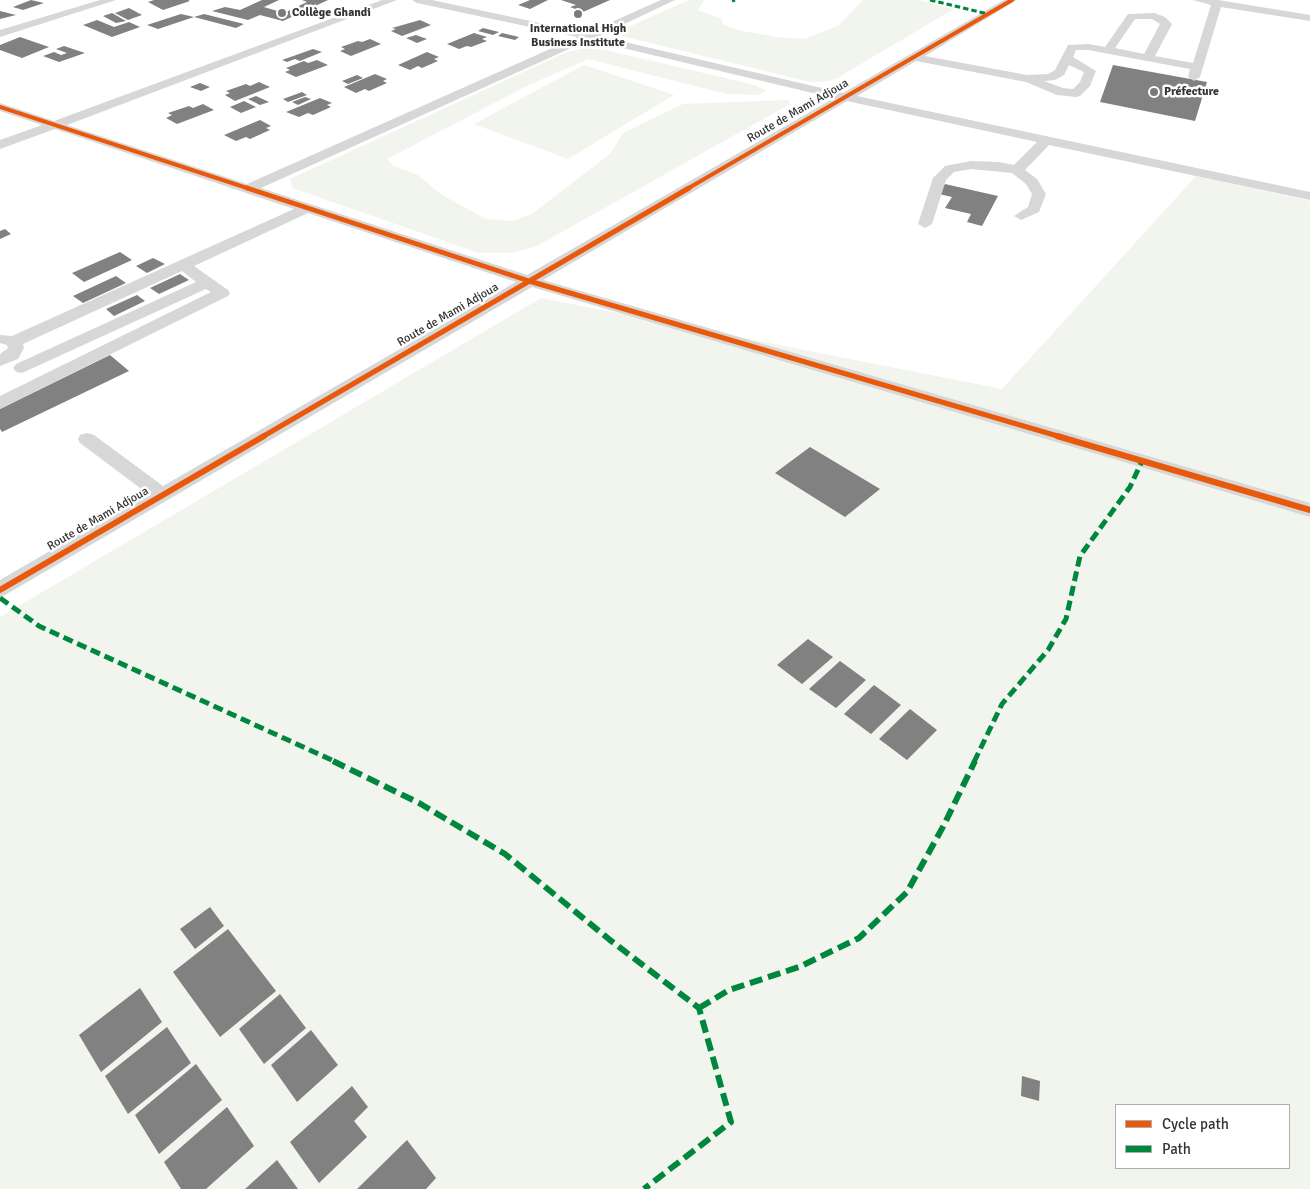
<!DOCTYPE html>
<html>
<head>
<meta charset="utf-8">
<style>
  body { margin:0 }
  #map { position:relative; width:1310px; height:1189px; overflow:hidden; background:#fff; font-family:Signika,sans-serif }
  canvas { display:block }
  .legend { position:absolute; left:1115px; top:1104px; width:175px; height:65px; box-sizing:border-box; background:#fff; border:1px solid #adadad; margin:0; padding:6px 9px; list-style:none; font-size:15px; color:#333 }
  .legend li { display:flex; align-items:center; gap:10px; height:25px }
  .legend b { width:25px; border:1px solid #adadad }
</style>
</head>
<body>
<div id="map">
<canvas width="1310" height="1189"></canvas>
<ul class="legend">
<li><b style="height:6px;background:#e8590c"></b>Cycle path</li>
<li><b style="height:6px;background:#00873e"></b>Path</li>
</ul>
</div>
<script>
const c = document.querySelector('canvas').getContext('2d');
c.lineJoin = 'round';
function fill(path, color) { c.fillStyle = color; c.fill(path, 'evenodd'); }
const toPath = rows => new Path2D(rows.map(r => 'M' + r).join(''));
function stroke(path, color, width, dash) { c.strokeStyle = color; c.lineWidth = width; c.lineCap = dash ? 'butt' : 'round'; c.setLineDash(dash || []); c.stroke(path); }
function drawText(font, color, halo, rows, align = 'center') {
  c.font = font + ' Signika,sans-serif'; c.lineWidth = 5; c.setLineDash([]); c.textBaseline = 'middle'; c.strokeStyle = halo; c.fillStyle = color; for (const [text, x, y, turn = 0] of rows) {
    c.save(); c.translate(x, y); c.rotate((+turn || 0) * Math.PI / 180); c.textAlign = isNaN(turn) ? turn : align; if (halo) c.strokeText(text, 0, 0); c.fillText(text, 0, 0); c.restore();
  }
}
fill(toPath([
  [689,0,704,0,698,10,722,19,723,24,738,30,776,37,804,39,838,26,863,0,918,0,954,9,837,78,829,81,810,82,622,36,622,30],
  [584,48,605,50,751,84,766,90,759,95,727,94,588,59,527,86,387,159,394,166,418,175,442,195,486,219,513,221,533,213,610,154,623,133,683,104,788,100,790,104,537,246,512,253,479,253,292,188,290,179,567,52],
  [584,65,674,95,568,159,474,124],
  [1196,176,1310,201,1310,1189,0,1189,0,617,541,298,1002,389],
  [1116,1105,1289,1105,1289,1168,1116,1168]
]), '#f1f5ed');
fill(toPath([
  [31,0,44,3,23,10,13,7],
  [154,0,188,0,190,1,163,10,148,2],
  [262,0,279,0,264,7,284,13,307,2,302,0,328,0,283,21,260,15,248,20,212,11,225,7,240,10],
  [530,0,548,0,530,9,518,5],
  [561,0,610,0,583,12,570,7,576,5],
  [129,8,142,15,128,20,115,13],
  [0,11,16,15,0,19],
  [112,13,126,21,116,23,103,16],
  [181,14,194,17,158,29,147,25],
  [204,14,244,24,236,28,194,17],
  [97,20,114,27,129,22,140,27,112,37,83,25],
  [420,20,431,25,402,36,391,31,396,29,392,28],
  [483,28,499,32,493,35,478,31],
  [474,33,487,37,482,39,487,41,471,47,467,46,459,49,447,44],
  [502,33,519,37,515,40,498,36],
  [416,35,427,39,417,43,406,38],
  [20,37,49,47,22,58,0,50,0,45],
  [370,39,381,44,351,56,340,51,345,49,341,47,358,41,362,42],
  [64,46,85,53,59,62,43,56,54,52,61,55,67,53,56,49],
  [313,49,322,52,300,61,295,59,287,62,282,60],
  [427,52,439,57,434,59,438,61,422,68,418,66,410,70,398,65],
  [317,60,328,65,296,77,285,72,290,70,286,68,304,61,308,63],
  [1113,65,1207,82,1195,121,1100,102],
  [375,74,387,79,383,81,387,83,369,91,365,89,356,93,344,87],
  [357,75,363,78,348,84,342,81],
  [259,82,270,87,235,101,225,95,230,93,226,91,246,84,250,86],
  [200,83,210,87,201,91,190,87],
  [302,92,307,95,288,102,283,99],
  [256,96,269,102,260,105,248,99],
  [305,97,311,99,298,105,292,102],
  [320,98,332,103,327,105,331,107,313,115,308,113,299,117,286,112],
  [244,101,256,107,241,113,230,107],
  [203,104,214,110,177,124,166,118,172,115,168,113,189,106,193,108],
  [260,120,271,126,266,128,270,130,250,139,246,137,236,141,224,135],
  [945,184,998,196,982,226,967,222,971,214,945,208,952,197,939,194],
  [5,229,11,234,0,239,0,231],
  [120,252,132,260,84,282,72,273],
  [153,258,165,264,147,273,136,266],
  [180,274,189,280,159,294,150,288],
  [116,276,126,283,83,303,73,296],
  [137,295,145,301,114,316,106,309],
  [110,355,129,371,2,432,0,429,0,409],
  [810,447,880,489,845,517,775,473],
  [808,639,833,657,802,684,777,665],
  [840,661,866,680,836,708,809,689],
  [874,685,901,705,871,734,844,714],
  [910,709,937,730,907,760,879,739],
  [210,907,224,926,195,949,180,929],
  [228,929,276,991,220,1037,173,972],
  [140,988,162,1022,101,1072,79,1035],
  [280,994,306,1028,264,1064,239,1029],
  [167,1027,191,1063,128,1114,105,1076],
  [311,1030,338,1065,297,1102,271,1065],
  [196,1064,222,1100,159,1154,135,1115],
  [1022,1076,1040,1081,1039,1101,1021,1096],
  [352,1086,368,1107,354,1121,367,1137,319,1183,290,1142],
  [227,1107,254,1146,206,1189,181,1189,164,1162],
  [407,1140,436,1178,426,1189,357,1189],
  [277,1160,298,1189,245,1189]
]), '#818181');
fill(toPath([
  [100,0,116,0,0,37,0,30,100,0],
  [382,0,397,0,67,125,247,184,577,37,417,3,412,0,432,0,587,33,661,0,675,0,599,36,843,93,1004,0,1017,0,925,56,1027,75,1048,74,1055,70,1068,45,1088,44,1105,47,1128,14,1154,13,1165,17,1172,24,1155,56,1193,63,1211,5,1193,0,1218,0,1310,15,1310,21,1221,7,1200,77,1194,81,1188,77,1190,69,1088,50,1076,50,1073,57,1096,71,1090,86,1080,96,1076,97,1057,95,1026,82,916,61,857,96,1310,192,1310,200,1049,145,1025,170,1037,179,1046,194,1039,212,1021,220,1014,216,1028,207,1032,194,1026,184,1012,173,971,169,954,172,946,180,932,224,925,228,918,224,933,178,945,166,971,161,999,162,1014,165,1037,142,847,101,543,280,1310,503,1310,517,532,287,0,598,0,580,148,494,80,443,78,439,80,435,87,433,94,435,163,486,516,282,308,213,194,266,228,290,230,293,228,296,0,409,0,396,211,292,206,289,22,373,16,372,13,368,16,364,196,282,182,271,23,344,24,348,18,359,0,366,0,354,8,348,7,345,0,343,0,335,12,336,294,209,55,129,0,149,0,140,42,125,0,111,0,103,54,121,382,0],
  [1135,19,1152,19,1160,24,1144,54,1115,48,1135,19],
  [589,40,834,98,527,275,261,188,589,40],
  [1069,65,1084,72,1080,82,1073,89,1063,88,1044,81,1055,80,1064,75,1069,65]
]), '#d7d7d7');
stroke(toPath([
  [930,0,988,14],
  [732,1,735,0]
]), '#00873e', 3, [5.5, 3]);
stroke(toPath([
  [0,598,39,626,336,762],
  [974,762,1002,704,1048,650,1066,619,1080,556,1130,487,1142,461]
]), '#00873e', 5, [10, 5]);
stroke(toPath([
  [333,761,419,803,505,854,610,940,699,1008,731,1122,644,1189],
  [699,1008,729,990,799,967,859,938,907,892,944,825,975,761]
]), '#00873e', 6, [13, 6]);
stroke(toPath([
  [0,107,250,189],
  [687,189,1012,0]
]), '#e8590c', 4);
stroke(toPath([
  [247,188,529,281,1061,437],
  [262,437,689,188]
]), '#e8590c', 5);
stroke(toPath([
  [1057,436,1310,510],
  [0,590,264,436]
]), '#e8590c', 6);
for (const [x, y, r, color] of [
  [282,13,5,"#7a7a7a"],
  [578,14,5,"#7a7a7a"],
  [1154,92,5,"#7a7a7a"]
]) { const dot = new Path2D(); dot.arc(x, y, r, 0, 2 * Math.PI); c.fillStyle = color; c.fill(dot); stroke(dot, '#fff', 2); }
drawText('bold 12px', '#333', '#fff', [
  ["Collège Ghandi",292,13],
  ["International High",578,29,"center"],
  ["Business Institute",578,43,"center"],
  ["Préfecture",1164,92]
], 'left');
drawText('12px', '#333', '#fff', [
  ["Route de Mami Adjoua",798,111,-30],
  ["Route de Mami Adjoua",448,315,-30],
  ["Route de Mami Adjoua",98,519,-30]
]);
</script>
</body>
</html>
